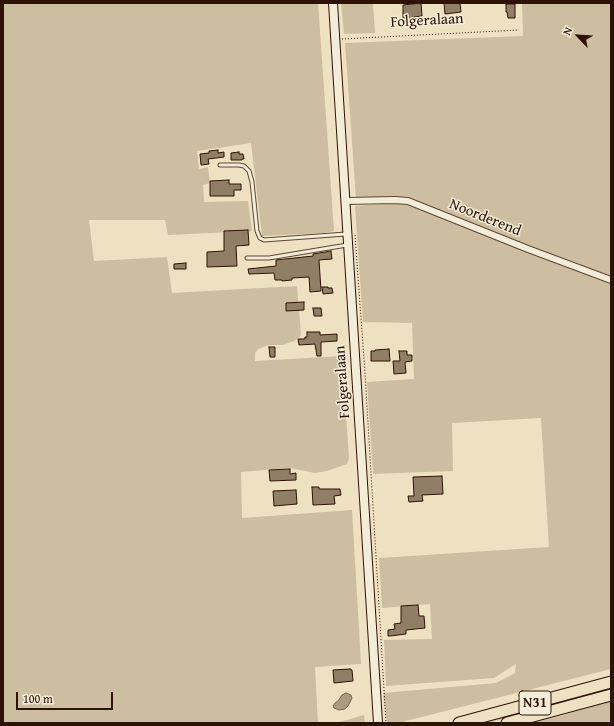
<!DOCTYPE html>
<html>
<head>
<meta charset="utf-8">
<style>
  body { margin:0 }
  #map { position:relative; width:614px; height:726px; overflow:hidden; background:#ede1c2; font-family:"Gentium Book Plus",serif }
  canvas { display:block }
  .frame { position:absolute; inset:0; border:4px solid #2e1203; pointer-events:none }
  .north { position:absolute; left:558px; top:16px; width:40px; height:40px; -webkit-text-stroke:3px #f3ecd7; paint-order:stroke; rotate:295deg; font-size:11px; font-weight:700; line-height:16px; text-align:center; color:#2e1203 }
  .north::after { content:''; display:block; margin:auto; width:14px; height:18px; background:#2e1203; clip-path:polygon(50% 0,100% 100%,50% 72%,0 100%) }
  .scale { position:absolute; left:16px; top:692px; width:97px; height:18px; box-sizing:border-box; border:2px solid #2e1203; border-top:0; padding-left:5px; font-size:12px; line-height:14px; white-space:nowrap; color:#2e1203; -webkit-text-stroke:3px #f3ecd7; paint-order:stroke }
</style>
</head>
<body>
<div id="map">
<canvas width="614" height="726"></canvas>
<div class="frame"></div>
<div class="north">N</div>
<div class="scale">100 m</div>
</div>
<script>
const c = document.querySelector('canvas').getContext('2d');
c.lineJoin = 'round';
function fill(path, color) { c.fillStyle = color; c.fill(path, 'evenodd'); }
const toPath = rows => new Path2D(rows.map(r => 'M' + r).join(''));
function stroke(path, color, width, dash) { c.strokeStyle = color; c.lineWidth = width; c.lineCap = dash ? 'butt' : 'round'; c.setLineDash(dash || []); c.stroke(path); }
function drawText(font, color, halo, rows, align = 'center') {
  c.font = font + ' "Gentium Book Plus",serif'; c.lineWidth = 3; c.setLineDash([]); c.textBaseline = 'middle'; c.strokeStyle = halo; c.fillStyle = color; for (const [text, x, y, turn = 0] of rows) {
    c.save(); c.translate(x, y); c.rotate((+turn || 0) * Math.PI / 180); c.textAlign = isNaN(turn) ? turn : align; if (halo) c.strokeText(text, 0, 0); c.fillText(text, 0, 0); c.restore();
  }
}
fill(toPath([
  [3,3,318,3,334,231,324,233,262,236,251,143,197,151,199,169,208,167,210,183,203,185,204,202,248,201,252,231,168,235,165,220,89,220,94,261,167,257,172,293,297,286,301,334,300,337,294,341,283,345,269,345,258,349,255,353,255,361,342,356,349,458,347,464,327,471,315,473,290,468,241,472,242,518,352,510,361,664,315,667,318,723,3,723],
  [341,3,373,3,375,33,344,34],
  [522,3,611,3,611,276,533,248,406,198,356,199,345,43,523,36],
  [392,203,405,203,410,205,533,254,611,283,611,669,398,723,387,723,383,693,496,683,515,673,516,664,494,678,386,686,384,640,432,639,430,604,382,608,379,558,549,547,541,418,452,423,453,471,373,474,367,382,414,379,412,323,363,322,355,206],
  [611,685,611,690,594,696,487,723,476,723],
  [611,700,611,723,531,723,564,715],
  [364,715,365,723,336,723]
]), '#cdbea2');
const water = toPath([
  [346,693,351,695,352,698,348,706,345,709,339,710,334,708,333,706,335,703,338,701,342,695,346,693]
]);
fill(water, '#ac9b81');
stroke(water, '#7a644f', 1);
const building = toPath([
  [421,3,422,16,414,17,414,22,405,23,405,18,403,18,403,5,421,3],
  [444,3,460,3,461,12,445,14,444,3],
  [506,4,515,4,515,18,508,18,507,12,506,12,506,4],
  [218,150,218,153,224,152,224,157,208,159,209,164,201,165,200,154,209,153,209,151,218,150],
  [239,152,239,154,243,154,244,159,242,159,242,160,231,160,231,153,239,152],
  [229,180,229,184,241,184,241,190,234,190,234,196,210,196,210,181,229,180],
  [248,230,249,245,236,246,237,266,207,267,207,252,224,251,224,231,248,230],
  [331,251,332,259,319,260,321,291,310,292,309,277,292,278,292,280,282,281,282,280,275,280,274,273,249,274,248,269,276,266,276,260,313,256,313,254,331,251],
  [186,263,186,269,174,269,174,264,186,263],
  [322,287,328,287,328,288,332,288,333,293,323,294,322,287],
  [304,302,304,310,286,311,286,303,304,302],
  [313,308,321,308,322,316,314,316,313,308],
  [307,332,320,332,320,335,337,334,337,341,321,342,321,356,317,356,315,344,299,345,298,339,305,339,305,337,307,337,307,332],
  [269,347,275,347,275,357,270,357,269,347],
  [389,349,390,361,371,361,371,351,375,351,375,350,389,349],
  [399,351,407,351,407,355,412,355,412,361,405,362,406,373,394,374,393,361,400,361,399,351],
  [290,469,290,474,296,473,296,480,270,481,269,470,290,469],
  [442,476,443,494,422,495,423,501,409,502,408,496,414,496,413,477,442,476],
  [312,487,319,487,319,489,340,489,341,495,334,496,335,504,313,505,312,487],
  [296,490,297,504,274,506,273,491,296,490],
  [418,605,419,616,424,616,425,628,406,630,406,634,390,636,388,636,388,630,395,629,394,624,401,623,401,606,418,605],
  [350,669,352,670,353,681,334,683,333,670,350,669]
]);
fill(building, '#917e66');
stroke(building, '#2e1203', 1);
const lane = toPath([
  [220,165,239,165,244,166,249,171,252,182,257,231,260,238,264,240,346,234],
  [247,258,269,258,347,245]
]);
const street = toPath([
  [346,201,395,200,408,201,528,249,611,280]
]);
const secondary = toPath([
  [333,3,378,723]
]);
const highway = toPath([
  [459,723,611,682],
  [507,723,611,695]
]);
stroke(lane, '#5e4633', 5);
stroke(street, '#5e4633', 8);
stroke(secondary, '#2e1203', 10);
stroke(highway, '#2e1203', 13);
stroke(toPath([
  [342,39,519,30],
  [355,235,365,373,386,723]
]), '#2e1203', 1, [1, 2]);
stroke(lane, '#f3ecd7', 3);
stroke(street, '#f3ecd7', 6);
stroke(secondary, '#f3ecd7', 8);
stroke(highway, '#ede1c2', 11);
for (const [x, y, w] of [
  [535,703,32]
]) { const box = new Path2D(); box.roundRect(x - w / 2, y - 12, w, 24, 3); c.fillStyle = '#f3ecd7'; c.fill(box); stroke(box, '#2e1203', 1); }
drawText('bold 14px', '#2e1203', null, [
  ["N31",535,703]
]);
drawText('15px', '#2e1203', '#f3ecd7', [
  ["Folgeralaan",427,21,-3],
  ["Noorderend",485,218,22],
  ["Folgeralaan",343,382,-94]
]);
</script>
</body>
</html>
